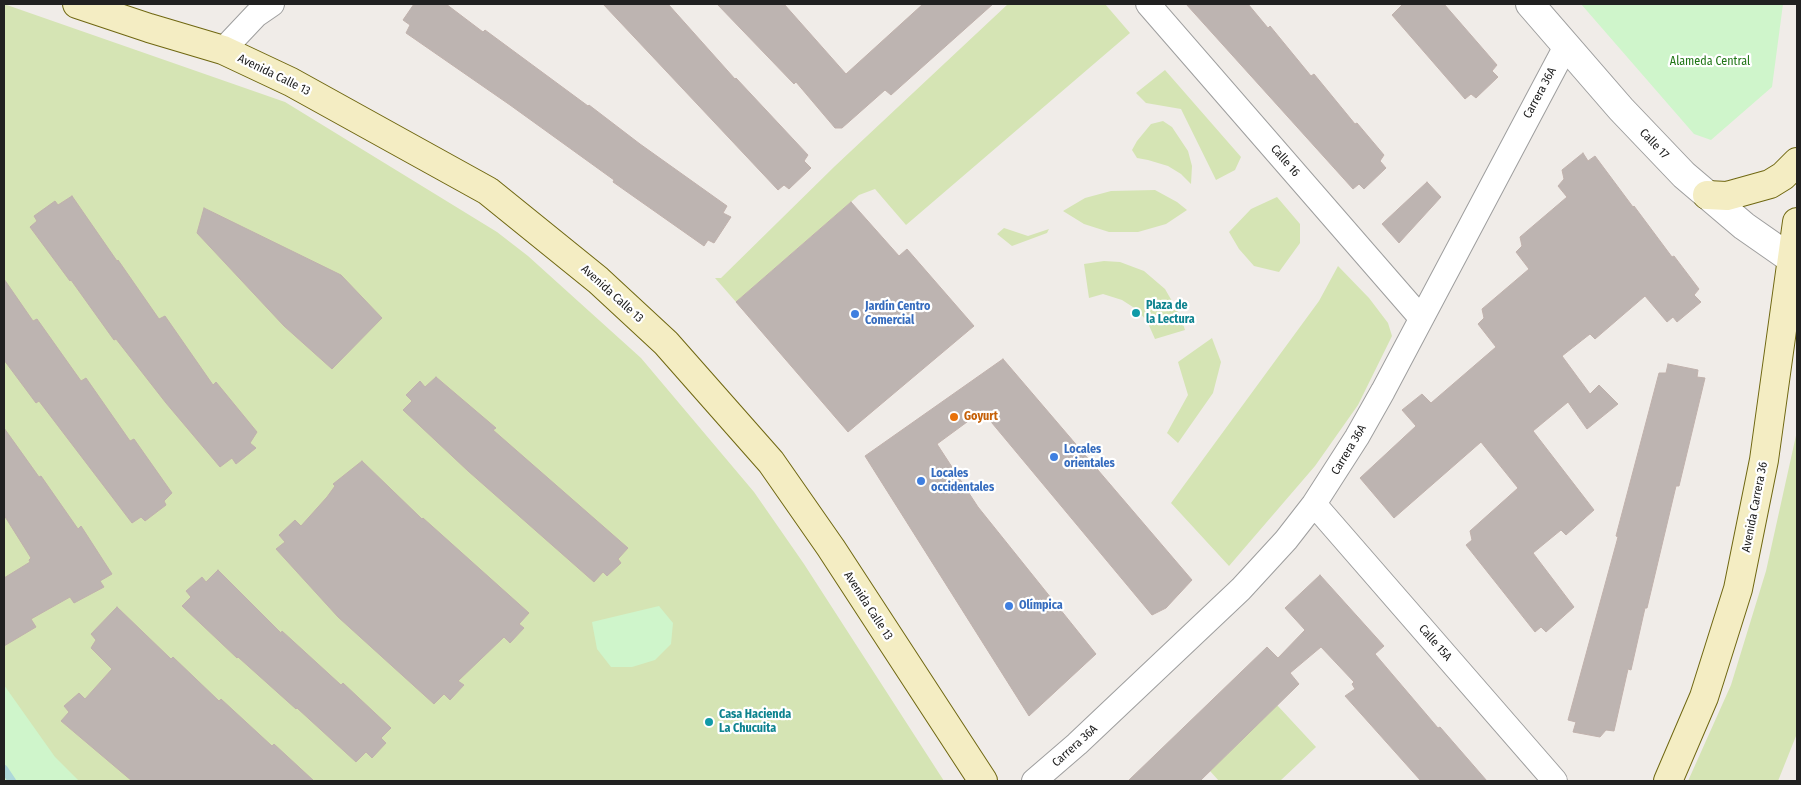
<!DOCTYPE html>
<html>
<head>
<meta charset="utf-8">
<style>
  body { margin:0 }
  #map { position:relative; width:1801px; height:785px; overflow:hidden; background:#f0ece8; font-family:"Fira Sans Condensed",sans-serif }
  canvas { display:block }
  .frame { position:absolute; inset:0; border:5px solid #212121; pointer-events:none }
</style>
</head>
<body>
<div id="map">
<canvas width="1801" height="785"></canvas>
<div class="frame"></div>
</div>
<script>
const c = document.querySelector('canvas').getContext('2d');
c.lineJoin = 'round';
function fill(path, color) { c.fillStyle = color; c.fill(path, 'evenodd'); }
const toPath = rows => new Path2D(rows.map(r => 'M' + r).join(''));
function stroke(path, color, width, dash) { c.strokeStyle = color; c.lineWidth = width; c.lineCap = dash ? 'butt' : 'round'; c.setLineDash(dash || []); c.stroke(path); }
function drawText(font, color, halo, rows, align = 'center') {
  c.font = font + ' "Fira Sans Condensed",sans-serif'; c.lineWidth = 4.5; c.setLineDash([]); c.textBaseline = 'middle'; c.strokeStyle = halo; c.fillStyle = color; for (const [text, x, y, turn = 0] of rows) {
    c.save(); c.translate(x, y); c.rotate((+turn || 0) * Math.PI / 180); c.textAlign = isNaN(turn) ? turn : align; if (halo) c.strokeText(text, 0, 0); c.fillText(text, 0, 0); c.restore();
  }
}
fill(toPath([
  [4,4,285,102,497,232,528,256,641,358,754,492,804,564,944,781,4,781],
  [1008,4,1105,4,1130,33,906,225,875,189,859,195,736,302,715,278,721,278,835,166],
  [1165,70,1241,157,1235,170,1216,180,1181,109,1146,103,1136,93],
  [1163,121,1172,127,1188,151,1192,166,1191,184,1181,174,1168,166,1148,160,1137,158,1132,150,1137,141,1151,124],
  [1155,190,1177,202,1187,210,1166,224,1138,232,1109,232,1084,224,1063,211,1085,198,1111,191],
  [1277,197,1300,224,1300,243,1279,272,1254,266,1239,249,1229,232,1251,209],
  [1004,228,1028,236,1049,229,1047,233,1012,246,997,234],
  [1104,261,1120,262,1144,271,1165,289,1180,315,1185,330,1155,339,1147,321,1136,309,1122,300,1103,294,1089,298,1084,264],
  [1338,266,1369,298,1388,323,1392,336,1358,405,1315,466,1229,566,1171,503,1319,301],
  [1212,338,1221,362,1213,393,1178,443,1167,433,1188,395,1178,362],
  [1797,431,1797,730,1796,736,1778,781,1688,781,1731,685,1766,571],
  [1277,705,1316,747,1280,781,1219,781,1210,771]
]), '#d5e4b4');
fill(toPath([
  [1581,4,1783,4,1772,87,1711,140,1694,134],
  [659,606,673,623,671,644,655,660,632,667,611,667,597,649,592,622],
  [4,685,55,757,79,781,4,781]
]), '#cff5cb');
stroke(toPath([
  [4,769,12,781]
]), '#add7d9', 8);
const building = toPath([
  [414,4,446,4,483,32,485,30,588,106,589,105,640,144,727,206,723,213,731,217,714,243,708,240,704,246,613,182,614,180,510,105,406,33,410,25,403,20,414,4],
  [603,4,668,4,735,79,736,78,808,155,804,161,811,168,789,189,784,185,778,190,603,4],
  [717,4,784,4,846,74,923,4,993,4,891,95,885,90,842,128,835,128,796,82,794,84,717,4],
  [1186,4,1248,4,1268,28,1270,26,1311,76,1314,74,1355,124,1357,123,1384,155,1380,161,1386,168,1364,189,1359,184,1353,189,1186,4],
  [1403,4,1444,4,1497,65,1492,71,1498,77,1476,98,1471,94,1465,99,1392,15,1403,4],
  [1583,153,1588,161,1595,156,1633,207,1634,206,1672,257,1674,256,1699,289,1694,295,1701,302,1677,322,1673,317,1667,322,1645,296,1595,339,1590,334,1562,356,1590,394,1599,385,1618,404,1587,429,1568,402,1533,431,1594,510,1566,535,1561,530,1533,553,1574,607,1546,632,1541,627,1535,632,1466,545,1472,540,1470,531,1518,488,1481,442,1394,518,1360,478,1416,426,1402,410,1422,394,1431,403,1496,347,1478,324,1484,318,1482,309,1529,269,1516,252,1522,246,1520,237,1567,197,1558,186,1564,179,1562,170,1583,153],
  [1427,182,1441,197,1399,243,1382,224,1427,182],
  [72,196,117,261,118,260,159,319,165,316,213,385,216,382,257,432,250,443,256,448,236,464,232,458,220,467,166,403,116,339,114,340,71,280,70,281,30,227,37,221,34,216,55,201,58,205,72,196],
  [851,202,899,256,907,249,974,326,848,432,736,302,851,202],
  [204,208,341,275,382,318,332,369,284,326,197,233,204,208],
  [4,279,33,321,37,319,81,381,86,378,130,441,134,439,172,493,164,501,166,505,145,521,141,517,132,523,39,401,36,403,4,360,4,279],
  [1003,359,1192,580,1166,608,1152,615,982,411,937,444,978,507,1096,654,1029,716,865,456,1003,359],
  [1668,364,1698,370,1697,377,1705,378,1679,486,1676,486,1647,608,1645,608,1631,670,1628,669,1614,731,1606,730,1600,737,1573,732,1576,722,1568,720,1618,537,1616,536,1659,373,1666,373,1668,364],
  [436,377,496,428,493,430,628,548,618,559,621,563,607,576,603,572,594,582,468,471,403,410,412,401,406,395,420,381,425,387,436,377],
  [4,428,39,477,41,476,78,529,81,526,112,574,100,581,104,587,74,603,70,597,31,619,36,627,4,646,4,578,30,562,29,560,31,558,4,515,4,428],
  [362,461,422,519,423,518,529,613,519,624,524,628,510,643,504,637,458,681,464,685,450,700,444,694,434,704,338,617,276,549,285,542,279,535,295,520,301,526,327,497,335,486,333,484,362,461],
  [218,570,281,633,282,631,341,685,343,683,391,728,381,738,386,743,372,758,366,752,356,762,297,708,296,709,238,657,237,658,182,606,191,597,186,591,202,577,206,582,218,570],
  [1320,575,1384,646,1375,654,1438,728,1440,727,1487,781,1421,781,1345,696,1355,689,1352,684,1354,682,1321,647,1290,673,1299,684,1200,781,1128,781,1267,647,1278,658,1305,630,1285,608,1320,575],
  [117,607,171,659,173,657,219,701,221,699,272,746,274,744,314,781,132,781,61,721,69,712,64,706,79,693,85,699,112,669,91,648,96,640,91,634,117,607]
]);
fill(building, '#bdb4b1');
stroke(building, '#c0b1ac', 1);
const minor = toPath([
  [1148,4,1421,318],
  [223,50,256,15,272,4],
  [1314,504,1555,781],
  [1034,781,1077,744,1241,589,1286,540,1314,504,1357,437,1383,391,1566,46]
]);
const tertiary = toPath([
  [1530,4,1621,109,1684,175,1744,226,1797,263]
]);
const secondary = toPath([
  [77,4,149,28,223,50,291,82,488,191,598,280,666,343,771,462,831,548,983,781],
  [1707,195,1727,196,1770,184,1783,176,1797,162],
  [1668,781,1704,697,1738,589,1764,460,1797,222]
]);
stroke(minor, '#9e9e9e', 26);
stroke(tertiary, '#9e9e9e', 30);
stroke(secondary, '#6f6711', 30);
stroke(minor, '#fff', 24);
stroke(tertiary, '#fff', 28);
stroke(secondary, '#f4edc3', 28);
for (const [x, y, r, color] of [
  [1136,313,5,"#0f9aa8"],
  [855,314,5,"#3f7fe0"],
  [954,417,5,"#e8710a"],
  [1054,457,5,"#3f7fe0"],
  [921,481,5,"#3f7fe0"],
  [1009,606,5,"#3f7fe0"],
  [709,722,5,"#0f9aa8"]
]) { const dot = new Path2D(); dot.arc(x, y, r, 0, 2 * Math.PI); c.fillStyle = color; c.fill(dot); stroke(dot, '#fff', 2); }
drawText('12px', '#217617', '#fff', [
  ["Alameda Central",1710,62]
]);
drawText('12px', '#212121', '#fff', [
  ["Avenida Calle 13",274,75,26],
  ["Carrera 36A",1540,93,-62],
  ["Calle 17",1654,144,46],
  ["Calle 16",1285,161,49],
  ["Avenida Calle 13",612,294,42],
  ["Carrera 36A",1349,450,-59],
  ["Avenida Carrera 36",1755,507,-79],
  ["Avenida Calle 13",868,606,57],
  ["Calle 15A",1435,643,49],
  ["Carrera 36A",1075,746,-42]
]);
drawText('bold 12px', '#0d838f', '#fff', [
  ["Plaza de",1146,306],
  ["la Lectura",1146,320],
  ["Casa Hacienda",719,715],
  ["La Chucuita",719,729]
], 'left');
drawText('bold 12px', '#366cbe', '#fff', [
  ["Jardín Centro",865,307],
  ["Comercial",865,321],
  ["Locales",1064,450],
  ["orientales",1064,464],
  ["Locales",931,474],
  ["occidentales",931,488],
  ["Olímpica",1019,606]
], 'left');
drawText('bold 12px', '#c56008', '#fff', [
  ["Goyurt",964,417]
], 'left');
</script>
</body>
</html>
